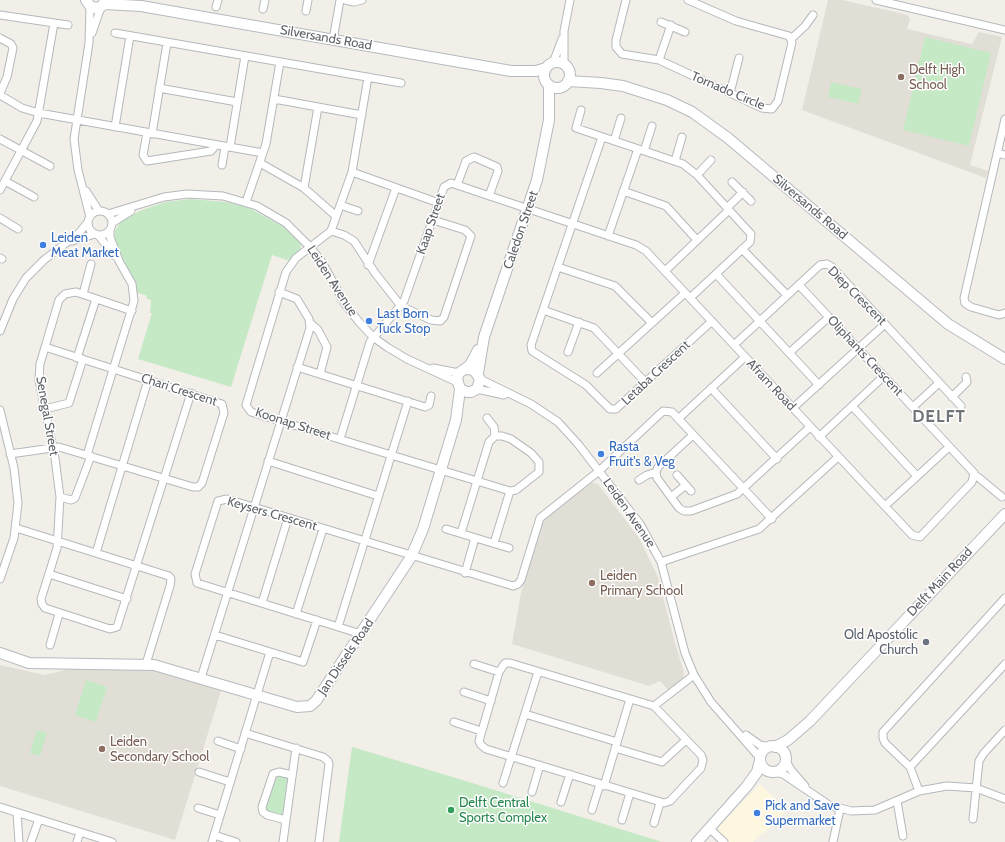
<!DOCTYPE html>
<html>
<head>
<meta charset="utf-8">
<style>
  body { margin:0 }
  canvas { display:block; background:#f1efe8 }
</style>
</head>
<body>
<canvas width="1005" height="842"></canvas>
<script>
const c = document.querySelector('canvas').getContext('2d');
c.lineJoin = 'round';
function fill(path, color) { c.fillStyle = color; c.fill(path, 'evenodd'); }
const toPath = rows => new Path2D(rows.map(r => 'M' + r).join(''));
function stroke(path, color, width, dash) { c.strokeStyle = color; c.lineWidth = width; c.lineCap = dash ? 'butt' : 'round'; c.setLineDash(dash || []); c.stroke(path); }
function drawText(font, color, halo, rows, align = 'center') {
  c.font = font + ' Cabin,sans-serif'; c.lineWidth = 3; c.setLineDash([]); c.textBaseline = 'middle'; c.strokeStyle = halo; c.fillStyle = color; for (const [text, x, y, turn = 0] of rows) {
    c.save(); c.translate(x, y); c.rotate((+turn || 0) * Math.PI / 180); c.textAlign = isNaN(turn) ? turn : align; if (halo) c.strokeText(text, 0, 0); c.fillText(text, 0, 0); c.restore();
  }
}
fill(toPath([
  [760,784,787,810,765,833,763,832,753,842,728,842,719,834,719,827]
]), '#fef7e0');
fill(toPath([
  [828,0,842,0,908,15,910,20,907,29,972,44,979,32,1002,37,970,165,988,171,986,178,802,110],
  [592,483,598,484,639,538,658,577,675,643,684,672,683,679,668,690,660,681,649,686,512,644,521,593,542,523,547,516],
  [0,665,45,675,69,669,149,669,221,691,175,840,0,786]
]), '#e1ded6');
fill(toPath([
  [925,37,991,53,969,146,903,130],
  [831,82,862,89,858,104,828,97],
  [190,199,226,202,249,208,282,226,292,233,301,244,300,252,290,261,272,255,231,387,138,359,152,313,150,313,151,300,146,298,147,296,136,292,115,243,115,231,121,221,142,210,166,202],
  [86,680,107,687,96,722,75,715],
  [37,730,47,733,40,756,30,753],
  [352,747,456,778,662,842,339,842],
  [275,775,286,776,288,779,284,813,281,816,268,813,264,809]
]), '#c5e8c5');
const street = toPath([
  [345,0,354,2,362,0],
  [626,0,616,40,616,47,622,54,659,60,762,108,772,109,778,101,790,51,792,42,789,36,736,21,688,0],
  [876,0,1005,30],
  [90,6,89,43,74,139,78,170,90,217],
  [216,7,218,0],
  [263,9,265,0],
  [306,11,308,0],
  [0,15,68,25],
  [661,22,685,32],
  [92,33,101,7],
  [115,33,401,83],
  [0,38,11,44,13,48,7,77,0,93],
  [791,39,805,26,813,15],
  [333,40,340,0],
  [659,60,671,25],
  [553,63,562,39],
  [564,64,564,31,570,0],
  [368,77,352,172,331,231,296,258,286,272,246,405,251,412,391,455,477,481,510,491,516,490,539,472,539,462,531,453,511,439,502,436,495,436,489,442,461,533],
  [159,88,237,102],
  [730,93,739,58],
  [0,95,22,108,39,113,263,153],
  [274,99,362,115],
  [581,110,576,128,683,164,697,175,751,234,750,242,690,298],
  [1005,119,964,298,965,303,971,307,999,315,1005,313],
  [115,127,130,36],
  [147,133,143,155,147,161,211,151,216,145],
  [152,134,167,43],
  [602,137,531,345,532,351,586,385,610,409,616,409,712,321],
  [0,139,50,166],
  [614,141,621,118],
  [230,147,245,56],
  [644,151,652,126],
  [997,153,1005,155],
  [675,161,682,137],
  [260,163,304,188,336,216],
  [222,165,225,147],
  [352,172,439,203],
  [697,175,711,160],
  [5,181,34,197],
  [732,182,751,201],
  [457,185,466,161,474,157,497,167,498,171,489,196],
  [304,188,318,107],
  [0,190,37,121,54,23],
  [86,191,99,211],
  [623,191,666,206,697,240],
  [246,202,266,144,280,62],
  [340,205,358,211],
  [727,208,743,192],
  '88 223a12 12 0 1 1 24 0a12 12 0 1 1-24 0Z',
  [108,214,164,197,187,194,223,196,257,206,286,223,310,247,322,262,345,304,359,322,373,337,387,347,407,359,457,382],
  [0,218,18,229],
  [112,223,131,211],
  [331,231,344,235,354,241,375,273,401,306,431,320,440,321,444,317,471,236,465,230,433,220],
  [98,235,115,256],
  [608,236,638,149],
  [72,241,95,234],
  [742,249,787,295],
  [0,258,2,259],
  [368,265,396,188],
  [558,267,615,286,652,323],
  [665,271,729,210],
  [716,274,819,385],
  [83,294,91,264],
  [543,310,594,328,646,383],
  [132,311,76,292,65,294,59,300,40,364,39,380,55,458,60,497,57,548,41,599,42,604,45,608,110,629,117,627,191,393],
  [310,323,318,330,327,347,320,374],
  [0,331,13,299,26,278,44,260,79,233,88,222],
  [734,345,820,265,827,264,832,267,961,406],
  [568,352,579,322],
  [789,353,829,317],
  [77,358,96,299],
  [297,367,425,407,429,405,431,396],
  [433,368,459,373],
  [597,373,685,293],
  [480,379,531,404,558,422,578,444,640,524,661,562,685,653,694,675,711,702,760,758],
  [711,388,777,459],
  [477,389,504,395],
  [952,397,967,382,966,377],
  [852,406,917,476],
  [913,407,939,383],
  [793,408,885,324],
  [45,409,69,403,83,359],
  [0,410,14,468,18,503,14,538,0,579],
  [487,418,494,427,495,436],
  [678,419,745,357],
  [693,435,658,467,656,472,657,478,679,508,684,511,691,511,737,494,810,427],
  [819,437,884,376],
  [340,439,370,342,404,301,444,187,451,183,636,245,646,251,912,535,920,537,972,482,974,473,799,285],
  [10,454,59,447,193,487,198,487,202,483,224,413,222,404,45,347],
  [87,455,134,301,132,284,119,261,110,237,110,230],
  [268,461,378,496],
  [677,475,691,491],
  [974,476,978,477,1002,497],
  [639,480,647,475,656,472],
  [60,497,71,500,75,498,91,456],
  [671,497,686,485],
  [885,506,949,447],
  [16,528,169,576,171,579,170,586,146,664],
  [446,529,509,548],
  [494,543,510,491],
  [96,553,148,380],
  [661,562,759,529,838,457],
  [465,573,475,538],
  [49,574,127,599],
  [262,603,288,518],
  [296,614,323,529],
  [338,627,408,401],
  [361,634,197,583,195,574,218,501,227,499,513,586,518,584,521,580,540,518,599,471,663,411,672,412,772,519],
  [215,635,303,662,317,620],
  [50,645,59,614],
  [474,664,499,672],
  [201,678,310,328,309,319,297,299,279,292],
  [464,692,491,701],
  [654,706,701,755,703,760,701,768,670,801,664,803,486,749,481,745,479,741,499,672,505,663,510,663,654,706,694,675],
  [525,714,617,742],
  [454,722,481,731],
  [245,733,323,757,328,761,329,764,319,842],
  [746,735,760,745,769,747],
  [218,741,241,749],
  [615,748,662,762,686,740],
  [786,761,791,770,805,786],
  [910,767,1005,664],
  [199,772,230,782],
  [775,772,783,774,829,805,851,811,875,810,919,791,947,786,976,788,1005,799],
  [503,783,538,672],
  [604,786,630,699],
  [919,791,910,767,885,743,883,738,883,732,1005,598],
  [532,792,540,765],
  [897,801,903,836],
  [561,802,570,774],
  [0,807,112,842],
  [198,808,220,815],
  [592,810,600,784],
  [17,813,19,842],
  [973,819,979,761,984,753,1005,730],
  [286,820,267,815,263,812,262,807,273,774,279,772,292,775],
  [622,820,630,793],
  [654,823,660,803],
  [710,829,724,842],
  [214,835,236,842],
  [31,842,39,819],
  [77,842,80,832],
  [212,842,270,652],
  [283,842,296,748],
  [833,842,840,809]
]);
const secondary = toPath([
  [86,0,90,6,95,8,101,7,106,0],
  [104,4,141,6,511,71,536,71,546,68],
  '544 75a13 13 0 1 1 26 0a13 13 0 1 1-26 0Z',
  [568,81,601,83,623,86,667,100,692,112,728,138,948,324,1005,359],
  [467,369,474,370,480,379,477,389,471,392,467,392,460,389,457,379,459,373,470,365,478,350],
  [478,373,484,337,537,180,549,120,549,86],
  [0,653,29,663,154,665,297,707,310,706,316,701,411,557,423,529,456,420,460,389],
  '760 759a13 13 0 1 1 26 0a13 13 0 1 1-26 0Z',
  [775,747,788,740,810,721,1005,514],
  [697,842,747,786,757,772,760,760]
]);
stroke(street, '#b5b8bc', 9);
stroke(secondary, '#b6babf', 12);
stroke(street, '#fff', 7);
stroke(secondary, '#fff', 10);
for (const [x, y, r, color] of [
  [901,77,4,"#8d6e63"],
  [43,245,4,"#3f7fe0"],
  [369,321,4,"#3f7fe0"],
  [601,454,4,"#3f7fe0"],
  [592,583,4,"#8d6e63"],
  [926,642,4,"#6b7280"],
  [102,749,4,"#8d6e63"],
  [451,810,4,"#2e9e5b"],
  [757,813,4,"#3f7fe0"]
]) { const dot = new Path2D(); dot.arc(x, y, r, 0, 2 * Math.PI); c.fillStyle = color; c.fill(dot); stroke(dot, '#fff', 1.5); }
drawText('13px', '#5f6368', '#fff', [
  ["Silversands Road",326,38,10],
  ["Tornado Circle",728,91,23],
  ["Silversands Road",810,207,40],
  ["Kaap Street",431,224,-71],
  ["Caledon Street",521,230,-71],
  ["Leiden Avenue",332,281,57],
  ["Diep Crescent",857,296,45],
  ["Oliphants Crescent",865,356,47],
  ["Letaba Crescent",656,373,-43],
  ["Afram Road",771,385,47],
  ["Chari Crescent",179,390,18],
  ["Senegal Street",47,416,80],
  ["Koonap Street",293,424,18],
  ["Leiden Avenue",629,513,55],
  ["Keysers Crescent",272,514,16],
  ["Delft Main Road",940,582,-47],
  ["Jan Dissels Road",346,657,-56]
]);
drawText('13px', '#785e54', '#fff', [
  ["Delft High",909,70],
  ["School",909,85],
  ["Leiden",600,576],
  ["Primary School",600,591],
  ["Leiden",110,742],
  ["Secondary School",110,757]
], 'left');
drawText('13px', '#366cbe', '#fff', [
  ["Leiden",51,238],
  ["Meat Market",51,253],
  ["Last Born",377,314],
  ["Tuck Stop",377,329],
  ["Rasta",609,447],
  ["Fruit's & Veg",609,462],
  ["Pick and Save",765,806],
  ["Supermarket",765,821]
], 'left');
drawText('13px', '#5b616d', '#fff', [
  ["Old Apostolic",918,635],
  ["Church",918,650]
], 'right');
drawText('13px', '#27864d', '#fff', [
  ["Delft Central",459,803],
  ["Sports Complex",459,818]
], 'left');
c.letterSpacing = '1px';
drawText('bold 17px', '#70757a', '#fff', [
  ["DELFT",939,417]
]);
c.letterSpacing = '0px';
</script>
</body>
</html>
